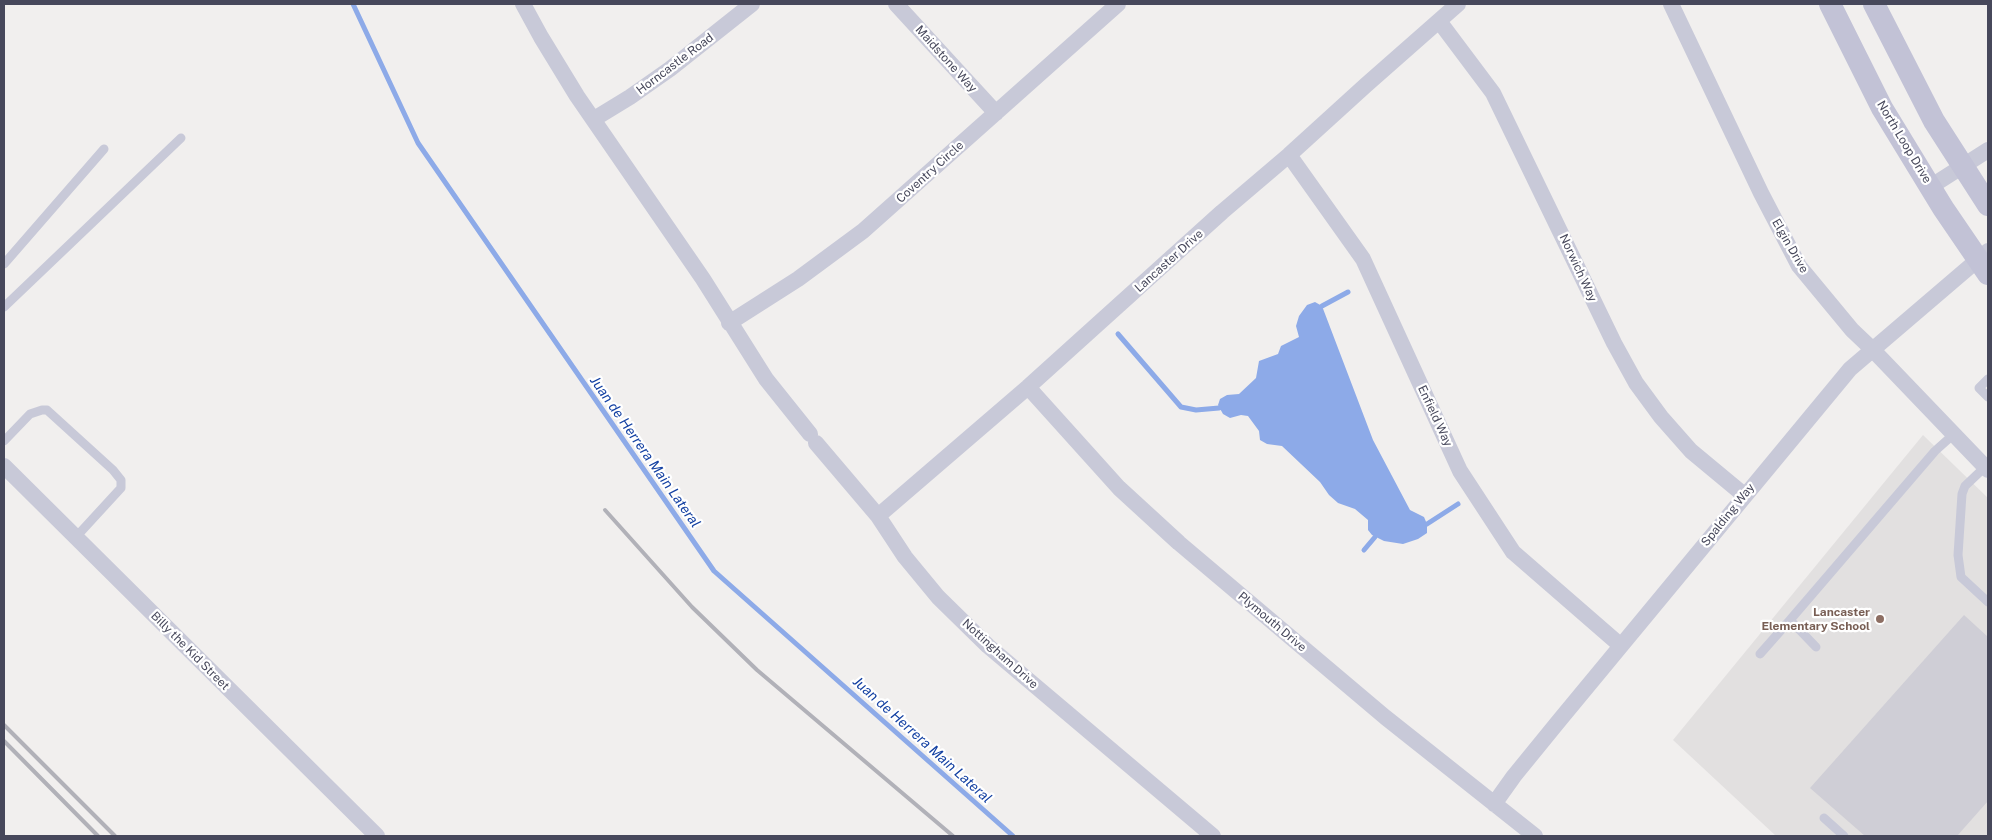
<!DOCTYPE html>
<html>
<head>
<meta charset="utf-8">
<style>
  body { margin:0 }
  #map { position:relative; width:1992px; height:840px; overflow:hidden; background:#f1efee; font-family:"Public Sans",sans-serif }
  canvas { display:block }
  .frame { position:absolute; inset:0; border:5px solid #47485b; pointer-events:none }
</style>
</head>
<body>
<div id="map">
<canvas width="1992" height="840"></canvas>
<div class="frame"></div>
</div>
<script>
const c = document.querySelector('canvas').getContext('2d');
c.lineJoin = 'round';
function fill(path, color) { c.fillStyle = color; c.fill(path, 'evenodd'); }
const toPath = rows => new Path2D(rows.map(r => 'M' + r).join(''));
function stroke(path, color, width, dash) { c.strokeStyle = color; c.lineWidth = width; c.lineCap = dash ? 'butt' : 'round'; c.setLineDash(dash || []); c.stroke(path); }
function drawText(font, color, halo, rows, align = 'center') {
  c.font = font + ' "Public Sans",sans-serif'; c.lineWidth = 4.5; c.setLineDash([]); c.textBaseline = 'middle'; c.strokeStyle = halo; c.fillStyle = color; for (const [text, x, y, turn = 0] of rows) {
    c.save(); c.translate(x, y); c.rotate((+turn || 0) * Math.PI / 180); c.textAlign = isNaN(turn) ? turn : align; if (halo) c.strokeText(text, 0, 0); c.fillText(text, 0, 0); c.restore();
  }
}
fill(toPath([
  [1923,435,1988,498,1988,836,1776,836,1673,740]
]), '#e2e0e0');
fill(toPath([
  [1315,302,1322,306,1373,440,1410,510,1424,517,1427,524,1427,533,1418,539,1403,544,1384,541,1372,535,1368,530,1368,520,1355,509,1338,503,1329,495,1320,482,1282,446,1267,444,1260,440,1259,431,1248,416,1241,415,1230,418,1223,414,1218,405,1220,399,1227,395,1239,394,1256,378,1259,361,1278,354,1281,346,1299,337,1296,326,1299,316,1307,305]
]), '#8daae8');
stroke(toPath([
  [353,4,418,143,714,571,1013,836],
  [1322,306,1348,292],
  [1118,334,1181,407,1196,410,1219,408],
  [1427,524,1458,504],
  [1364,550,1375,537]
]), '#8daae8', 5);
fill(toPath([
  [1964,615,1988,637,1988,801,1957,836,1865,836,1810,788]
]), '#cfced6');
stroke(toPath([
  [4,264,104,149],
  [4,307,181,138],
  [1988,379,1979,388,1988,397],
  [4,441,30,414,42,410,47,410,113,470,121,480,121,488,76,537],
  [1985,467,1965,486,1962,494,1958,555,1961,577,1988,602],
  [1816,647,1790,620,1935,451,1954,434],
  [1760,654,1790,620],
  [1824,818,1844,836]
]), '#c8c9d8', 9);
stroke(toPath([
  [523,4,541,37,577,96,703,279,766,379,810,434],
  [896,4,996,113],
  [1671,4,1761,193,1799,266,1852,330,1872,349,1988,470],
  [1439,21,1493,93,1614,343,1636,383,1661,417,1691,451,1744,495],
  [594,119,630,97,670,69,752,4],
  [1289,155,1363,259,1460,471,1513,552,1620,645],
  [1930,187,1988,150],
  [729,323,798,279,863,231,1118,4],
  [1028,387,1119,488,1179,543,1385,717,1535,836],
  [816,443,878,516,905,557,938,597,988,646,1213,836],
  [4,466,377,836],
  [878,516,1028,387,1222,212,1289,155,1366,85,1458,4],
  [1494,804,1514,776,1558,722,1850,369,1988,251]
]), '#c8c9d8', 16);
stroke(toPath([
  [1830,4,1882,108,1943,208,1988,274],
  [1874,4,1934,121,1988,205]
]), '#c2c2d6', 22);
stroke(toPath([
  [605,510,692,607,757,670,953,836],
  [4,725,115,836],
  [4,741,98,836]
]), '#b1b1b8', 4);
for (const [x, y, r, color] of [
  [1880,619,5,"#8d6e63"]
]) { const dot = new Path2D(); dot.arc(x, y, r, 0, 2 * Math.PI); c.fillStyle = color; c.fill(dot); stroke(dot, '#fff', 2); }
drawText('12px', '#47485b', '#fff', [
  ["Maidstone Way",946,59,48],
  ["Horncastle Road",675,64,-37],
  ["North Loop Drive",1904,142,59],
  ["Coventry Circle",930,172,-42],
  ["Elgin Drive",1790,246,60],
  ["Lancaster Drive",1169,261,-42],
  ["Norwich Way",1578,268,65],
  ["Enfield Way",1435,416,65],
  ["Spalding Way",1728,515,-51],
  ["Plymouth Drive",1272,622,40],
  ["Billy the Kid Street",190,651,45],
  ["Nottingham Drive",1000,654,42]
]);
drawText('bold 12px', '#785e54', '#fff', [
  ["Lancaster",1870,612],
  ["Elementary School",1870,626]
], 'right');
drawText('italic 14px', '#1340a2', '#fff', [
  ["Juan de Herrera Main Lateral",645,452,55],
  ["Juan de Herrera Main Lateral",922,740,42]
]);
</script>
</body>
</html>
